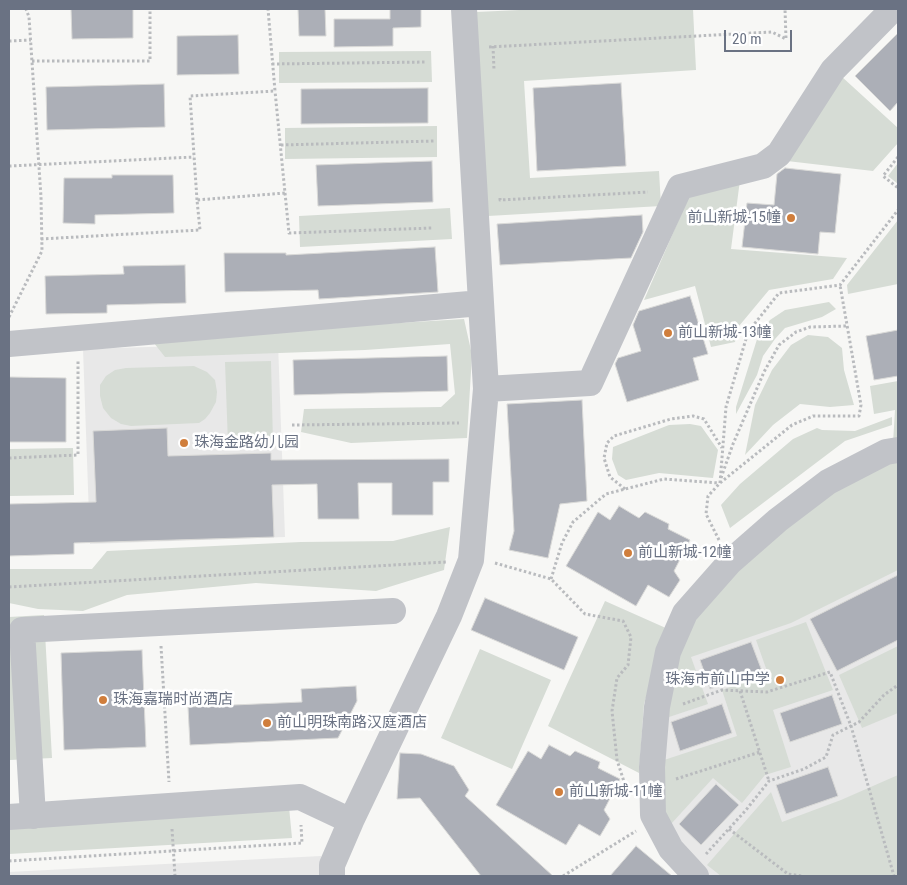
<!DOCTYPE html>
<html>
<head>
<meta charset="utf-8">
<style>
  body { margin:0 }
  #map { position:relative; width:907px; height:885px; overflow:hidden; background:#f7f7f5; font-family:"Roboto Condensed",sans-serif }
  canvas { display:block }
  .frame { position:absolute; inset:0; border:10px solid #6a7283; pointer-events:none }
  .scale { position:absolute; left:724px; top:30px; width:68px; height:22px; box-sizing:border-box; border:2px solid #6a7283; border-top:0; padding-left:6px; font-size:15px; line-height:18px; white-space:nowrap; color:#6a7283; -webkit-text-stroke:4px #fff; paint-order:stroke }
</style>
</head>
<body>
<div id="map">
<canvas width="907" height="885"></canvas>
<div class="frame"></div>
<div class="scale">20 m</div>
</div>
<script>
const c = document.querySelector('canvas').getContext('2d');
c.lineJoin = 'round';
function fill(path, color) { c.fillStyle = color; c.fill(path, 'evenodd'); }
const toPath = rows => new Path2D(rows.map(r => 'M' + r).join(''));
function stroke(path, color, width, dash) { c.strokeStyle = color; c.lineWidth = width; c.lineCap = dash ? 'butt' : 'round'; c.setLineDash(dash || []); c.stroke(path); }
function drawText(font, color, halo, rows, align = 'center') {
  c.font = font + ' "Roboto Condensed","Noto Sans SC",sans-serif'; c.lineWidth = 5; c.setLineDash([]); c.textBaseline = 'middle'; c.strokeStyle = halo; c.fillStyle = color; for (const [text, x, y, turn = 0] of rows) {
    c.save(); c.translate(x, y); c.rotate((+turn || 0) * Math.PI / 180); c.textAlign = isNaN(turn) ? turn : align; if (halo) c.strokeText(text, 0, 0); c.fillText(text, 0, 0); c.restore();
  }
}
fill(toPath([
  [278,343,285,537,90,544,83,349],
  [898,450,898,876,696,876,671,849,652,767,668,652],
  [321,856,320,876,9,876,9,872]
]), '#e8e8e8');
fill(toPath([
  [541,9,693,9,696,70,524,81,530,178,659,171,661,206,488,216,476,12],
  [431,51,432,82,279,83,279,52],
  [841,76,898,128,898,143,873,171,787,161],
  [437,126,437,157,285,159,285,128],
  [898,163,898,184,888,176],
  [740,180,731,249,847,258,833,279,769,290,739,326,735,342,711,347,695,286,644,300,689,196],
  [450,208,452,239,300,247,299,216],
  [898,220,898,284,848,294,847,285],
  [829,302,836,309,822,317,785,328,775,339,763,356,757,375,736,414,736,407,758,336,770,320,785,310],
  [464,319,472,355,467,438,351,443,301,432,304,409,441,407,455,394,450,344,365,350,165,357,150,338],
  [808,335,828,337,842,348,844,370,854,405,830,407,800,404,773,425,745,455,755,405,772,370,791,345],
  [271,361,273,443,228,444,225,362],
  [194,366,207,372,215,380,217,392,216,402,210,413,205,419,199,423,131,426,121,424,111,418,103,408,100,396,100,385,106,376,115,370,126,368],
  [898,381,898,442,893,443,895,410,874,414,870,386],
  [892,417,892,425,845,441,730,528,721,505,740,484,793,439,817,428,822,430,855,431],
  [690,424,701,426,718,450,713,478,659,473,626,480,618,475,612,459,613,447,669,425],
  [73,448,74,495,9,496,9,449],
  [898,456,898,570,791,623,691,657,708,704,663,719,675,656,694,617,735,569,829,490],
  [450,527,444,570,376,591,256,583,127,595,83,611,38,609,9,603,9,569,92,569,107,551,301,542,393,541],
  [605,601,668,629,644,704,639,773,548,726],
  [44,615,52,758,10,760,9,617],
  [806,622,833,690,773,710,791,767,765,775,742,803,713,778,671,824,662,815,661,761,737,736,722,690,768,674,756,640],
  [898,646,898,713,862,728,839,675],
  [480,649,551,680,512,769,441,738],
  [898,775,898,876,721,876,707,865,771,792,782,822,841,800],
  [289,807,292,838,9,854,9,827]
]), '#d6dcd5');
const building = toPath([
  [71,9,133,9,133,38,72,39,71,9],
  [298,9,325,9,326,36,299,36,298,9],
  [390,9,421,9,421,27,393,28,393,46,334,47,334,19,390,19,390,9],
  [898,33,898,102,890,111,855,76,898,33],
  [238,35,239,74,177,75,177,36,238,35],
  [621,83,626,166,537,171,533,88,621,83],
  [164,84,165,127,47,130,46,87,164,84],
  [428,88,428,123,301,124,301,89,428,88],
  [432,161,433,202,318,206,316,165,432,161],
  [785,168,841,174,835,233,820,232,818,254,742,247,747,203,774,205,777,174,785,168],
  [112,175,173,175,174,213,95,215,95,224,63,223,64,178,112,178,112,175],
  [642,215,643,232,631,258,500,265,497,224,642,215],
  [435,247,438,292,319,299,318,290,225,292,224,253,286,253,286,255,435,247],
  [185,265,186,303,107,305,107,313,46,314,45,276,124,274,123,266,185,265],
  [690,296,708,354,693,358,699,380,627,402,615,364,618,358,641,351,633,325,639,311,690,296],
  [898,330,898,376,874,380,866,336,898,330],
  [447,356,448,391,294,395,293,360,447,356],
  [9,377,66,378,66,442,9,442,9,377],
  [582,400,587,501,560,504,548,558,509,550,514,531,507,404,582,400],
  [167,428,168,456,271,453,271,460,449,459,449,482,433,482,433,515,392,515,392,483,358,483,359,519,318,519,317,484,272,485,274,537,74,543,74,554,9,556,9,504,96,502,93,431,167,428],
  [619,506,639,518,645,512,669,524,668,529,690,540,674,571,680,580,669,597,648,585,636,606,566,566,598,512,610,520,619,506],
  [898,575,898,640,837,671,810,619,898,575],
  [485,598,578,637,564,670,471,630,485,598],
  [751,642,762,671,710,689,700,660,751,642],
  [142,650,146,747,64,750,61,653,142,650],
  [356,686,357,701,338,738,190,745,188,707,302,702,301,689,356,686],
  [832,695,842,724,790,742,780,713,832,695],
  [722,704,732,733,680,751,671,722,722,704],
  [549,745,570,756,575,751,600,762,598,768,620,779,604,810,610,819,600,836,579,824,566,845,496,805,528,751,541,759,549,745],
  [400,753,421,754,454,766,469,790,465,796,553,876,481,876,420,798,397,799,400,753],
  [828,767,838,796,786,814,776,785,828,767],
  [716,784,739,805,701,845,679,824,716,784],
  [636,846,672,876,610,876,636,846]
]);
fill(building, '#acafb7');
stroke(building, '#d9d9d7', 1);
stroke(toPath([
  [9,41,31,40],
  [493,46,494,70],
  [489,47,772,32,786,39,785,9],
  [32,61,150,61,150,9],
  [272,64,427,62],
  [281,145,434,141],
  [898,157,883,176,898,188],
  [9,166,194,157],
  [285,193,289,233,432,228],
  [500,198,500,200,648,192],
  [197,200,190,96,275,91,268,9],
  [41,239,200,230,197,200,285,193,275,91],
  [9,317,42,251,41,197,29,17,26,9],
  [292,425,459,423],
  [9,458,78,455,78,361],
  [721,478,733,444,764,372,779,345,796,332,810,327,847,326],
  [720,483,726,407,748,332,779,293,840,285,898,210],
  [625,489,610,477,604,458,607,443,614,436,671,419,693,416,704,419,722,448],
  [719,540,706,514,708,496,720,483,792,425,813,416,859,416,861,405,840,285],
  [495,563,551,579,585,614,623,621,631,637,628,665,617,678,612,711,617,760,627,791],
  [551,579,562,543,573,522,606,494,664,479,719,483],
  [9,587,446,562],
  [161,646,169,782],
  [740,691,769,781],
  [683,704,722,690,767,692,830,672,851,726,894,876],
  [676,779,760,752],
  [172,829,175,876],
  [729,829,788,874,802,876],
  [706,854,746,810,769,781,804,769,826,757,833,735,859,722,884,695,898,685],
  [9,861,302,843,301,825],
  [563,876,636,831]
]), '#b9bbbe', 3, [2.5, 2.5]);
stroke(toPath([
  [9,344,481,303],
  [486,389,590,383,680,187,763,166,779,154,833,70,893,9],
  [33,816,22,630,393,611],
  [9,817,300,797,351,821],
  [332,876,332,865,351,821,449,616,471,560,486,389,464,9],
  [696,876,671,849,653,815,652,767,657,707,668,652,685,613,730,562,778,520,828,482,886,452,898,450]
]), '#c1c3c8', 26);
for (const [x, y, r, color] of [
  [791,218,5,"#d07e3c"],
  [668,333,5,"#d07e3c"],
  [184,443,5,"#d07e3c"],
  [628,553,5,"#d07e3c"],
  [780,680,5,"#d07e3c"],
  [103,700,5,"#d07e3c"],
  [267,723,5,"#d07e3c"],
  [559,792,5,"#d07e3c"]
]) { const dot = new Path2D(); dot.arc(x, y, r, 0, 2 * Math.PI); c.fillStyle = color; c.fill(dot); stroke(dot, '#fff', 2); }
drawText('15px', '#6a7283', '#fff', [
  ["前山新城-15幢",781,218,"right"],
  ["前山新城-13幢",678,333],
  ["珠海金路幼儿园",194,443],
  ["前山新城-12幢",638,553],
  ["珠海市前山中学",770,680,"right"],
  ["珠海嘉瑞时尚酒店",113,700],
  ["前山明珠南路汉庭酒店",277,723],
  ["前山新城-11幢",569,792]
], 'left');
</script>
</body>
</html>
